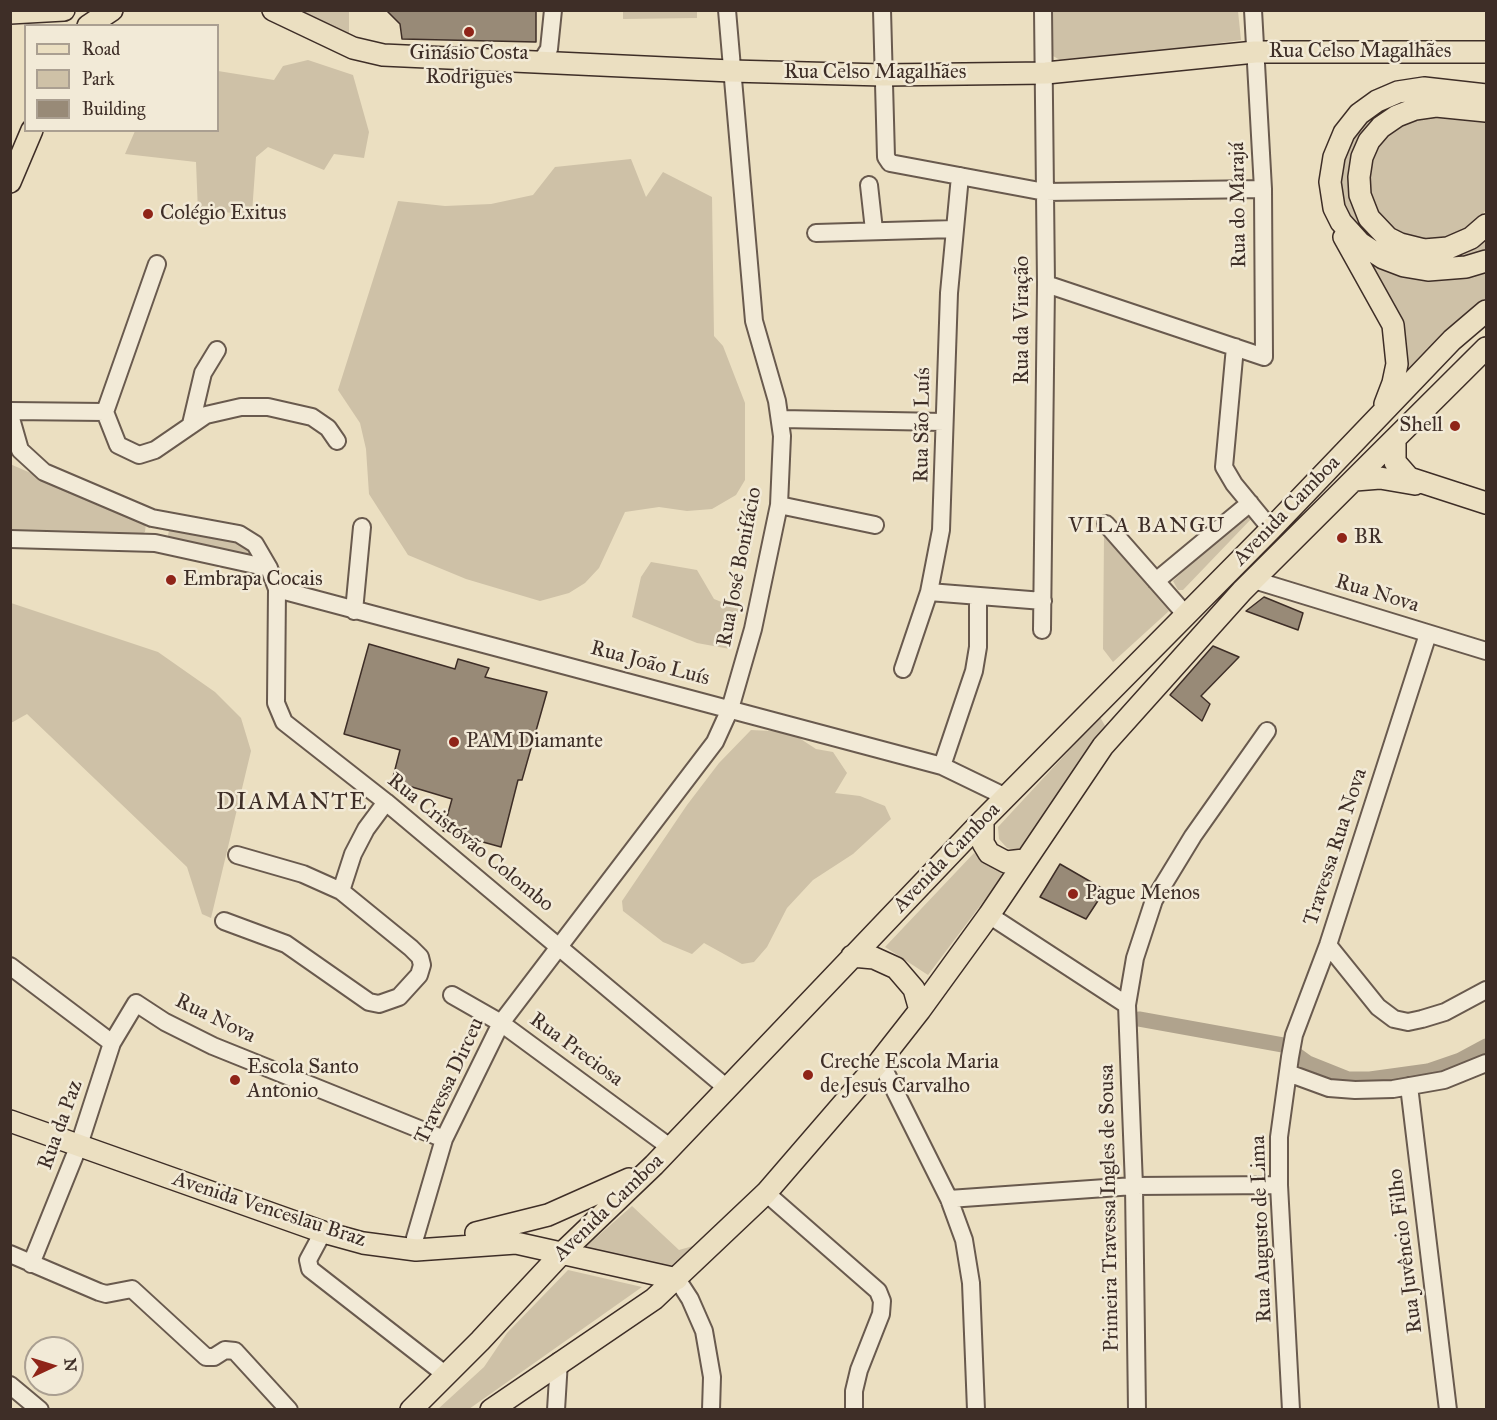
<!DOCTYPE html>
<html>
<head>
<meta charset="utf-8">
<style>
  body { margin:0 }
  #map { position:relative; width:1497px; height:1420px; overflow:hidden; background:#ebdfc1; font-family:"IM FELL Great Primer",serif }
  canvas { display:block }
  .frame { position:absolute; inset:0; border:12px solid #3e2e27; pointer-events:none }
  .legend { position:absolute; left:24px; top:24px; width:195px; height:108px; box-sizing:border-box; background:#f2ead7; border:2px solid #aa9f91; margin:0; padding:8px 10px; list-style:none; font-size:18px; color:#3e2e27 }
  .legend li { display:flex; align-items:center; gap:12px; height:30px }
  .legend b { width:30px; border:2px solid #aa9f91 }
  .north { position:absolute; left:24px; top:1336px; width:60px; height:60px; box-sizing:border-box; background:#f2ead7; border:2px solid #aa9f91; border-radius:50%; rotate:86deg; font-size:16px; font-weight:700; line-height:24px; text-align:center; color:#3e2e27 }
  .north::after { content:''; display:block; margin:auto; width:21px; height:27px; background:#8f2418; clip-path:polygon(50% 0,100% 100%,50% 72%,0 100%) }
</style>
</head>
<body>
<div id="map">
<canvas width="1497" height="1420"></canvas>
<div class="frame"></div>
<ul class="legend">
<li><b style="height:8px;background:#ebdfc1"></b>Road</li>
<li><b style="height:16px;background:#cec1a7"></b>Park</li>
<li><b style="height:16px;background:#988a77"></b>Building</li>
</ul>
<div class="north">N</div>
</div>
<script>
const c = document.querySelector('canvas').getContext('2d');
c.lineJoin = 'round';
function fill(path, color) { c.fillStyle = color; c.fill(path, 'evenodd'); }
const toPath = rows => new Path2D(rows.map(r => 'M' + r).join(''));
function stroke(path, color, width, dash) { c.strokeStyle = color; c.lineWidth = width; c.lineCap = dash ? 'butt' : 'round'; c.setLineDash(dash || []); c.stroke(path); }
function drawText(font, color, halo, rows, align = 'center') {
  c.font = font + ' "IM FELL Great Primer",serif'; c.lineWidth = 5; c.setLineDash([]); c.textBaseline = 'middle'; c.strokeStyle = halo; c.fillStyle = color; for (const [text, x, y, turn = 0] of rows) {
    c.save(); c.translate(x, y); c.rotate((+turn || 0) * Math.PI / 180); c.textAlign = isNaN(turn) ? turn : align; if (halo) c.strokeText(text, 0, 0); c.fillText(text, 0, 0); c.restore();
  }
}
fill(toPath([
  [297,11,349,11,349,35],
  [623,11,697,11,697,18,623,19],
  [1050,11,1238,11,1241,40,1097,60,1062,61,1053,56,1051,50],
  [308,60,353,75,369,132,364,158,334,154,324,170,268,147,256,157,252,213,198,212,196,162,125,154,135,131,218,130,218,71,274,80,283,66],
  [1384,107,1385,115,1352,163,1393,247,1486,233,1486,252,1450,261,1390,252,1356,229,1340,201,1340,162,1360,125],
  [1413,116,1486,116,1486,210,1469,228,1448,237,1426,239,1404,233,1385,222,1376,214,1372,203,1368,179,1373,156,1385,135],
  [631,159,646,197,663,172,712,197,714,336,723,346,745,403,745,480,736,495,712,509,687,511,659,507,625,512,599,568,585,583,569,593,540,601,466,579,408,555,369,494,366,449,360,423,338,390,398,201,445,206,491,204,533,195,555,167],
  [1368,262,1383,269,1486,271,1486,301,1400,384],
  [10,464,146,523,145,532,140,535,13,534,10,530],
  [1247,511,1254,516,1183,590,1178,590,1173,581],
  [170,526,246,543,250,556,167,540],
  [1104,536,1169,611,1113,662,1103,649],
  [651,562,697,570,714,599,739,609,730,649,697,643,632,617,641,577],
  [11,603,158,652,215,692,241,718,251,751,211,918,202,914,187,867,27,714,11,723],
  [1100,717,1108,731,1019,851,1007,848,999,839,998,827],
  [751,730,790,732,816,749,833,752,847,773,835,793,860,796,885,806,891,819,853,854,813,880,787,908,767,947,754,962,742,964,704,943,692,954,663,942,623,911,622,901,687,805,719,763],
  [974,853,1004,874,928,975,885,947],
  [632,1206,679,1250,700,1244,680,1263,667,1267,582,1250],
  [568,1270,642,1287,469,1409,438,1409,484,1367,507,1333]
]), '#cec1a7');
stroke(toPath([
  [1139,1019,1283,1045,1308,1063,1348,1079,1370,1079,1428,1071,1460,1060,1486,1046]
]), '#b0a38d', 15);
const building = toPath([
  [386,10,536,10,536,42,402,39,400,24,386,10],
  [1264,597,1303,613,1298,630,1246,611,1264,597],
  [369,644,455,669,458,659,489,668,485,677,547,692,522,780,518,780,501,847,443,831,452,799,392,781,400,750,344,734,369,644],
  [1213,646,1239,657,1201,696,1210,704,1202,721,1170,695,1213,646],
  [1060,864,1105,890,1086,919,1040,897,1060,864]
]);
fill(building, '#988a77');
stroke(building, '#3e2e27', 1.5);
const minor = toPath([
  [882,10,886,157,890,163,1045,192,1263,189],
  [540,63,549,49,553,10],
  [869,185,874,230],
  [816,233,955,229],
  [1046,284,1264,357,1263,189,1253,10],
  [1235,347,1224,467,1234,484,1271,529],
  [10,411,105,412],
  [105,412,118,445,139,455,155,450,206,415,241,407,268,407,312,417,328,428,337,441],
  [105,412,157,264],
  [10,415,20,450,44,472,152,518,239,534,255,544,269,568,277,589,276,703,284,722,386,802,728,1089],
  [781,419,944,422],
  [191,424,203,373,217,350],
  [779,505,875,525],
  [1106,524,1186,615],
  [10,539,155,543,269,568],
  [1254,580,1486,651],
  [1156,581,1250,503],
  [277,589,942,766,1006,797],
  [929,592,1043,601],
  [354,611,362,527],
  [1042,630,1046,284,1043,10],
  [903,669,929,592,941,530,949,293,960,176],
  [942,766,974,671,978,647,978,598],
  [341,891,353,854,366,829,386,802],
  [989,915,1127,1005],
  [224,921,286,944,369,1002,379,1004,399,997,419,975,422,965,420,957,411,948,341,891,303,874,237,855],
  [1328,945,1378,1007,1394,1019,1408,1022,1422,1019,1445,1012,1486,990],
  [10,966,112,1043],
  [452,995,501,1023,671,1148],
  [880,1061,949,1199,964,1240,971,1283,976,1410],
  [1288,1073,1329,1088,1355,1090,1393,1089,1444,1080,1486,1063],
  [1409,1086,1448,1410],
  [766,1193,878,1291,882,1301,881,1314,859,1370,854,1391,854,1410],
  [949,1199,1134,1186,1279,1185],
  [323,1232,308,1260,310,1269,446,1375],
  [416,1250,415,1238,444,1139,501,1023,715,742,730,709,753,629,779,505,782,436,777,401,754,321,727,10],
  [10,1254,99,1292,106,1294,132,1289,206,1357,214,1357,225,1350,235,1351,289,1410],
  [31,1264,79,1145,112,1043,136,1003,165,1022,213,1046,444,1139],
  [677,1279,690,1299,704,1331,712,1377,711,1410],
  [10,1385,40,1410],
  [556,1410,559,1361],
  [1137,1410,1134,1186,1127,1005,1135,958,1154,900,1193,836,1267,731],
  [1291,1410,1279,1185,1279,1137,1290,1057,1294,1035,1328,945,1428,634]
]);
const major = toPath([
  [273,10,353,48,383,55,731,71,883,75,1046,73,1255,52,1486,52],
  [10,13,64,10],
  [88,26,112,10],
  [1486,95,1424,88,1398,92,1377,101,1359,114,1344,133,1334,157,1330,182,1334,208,1341,222,1360,243,1383,258,1404,266,1428,270,1466,267,1486,261],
  [1486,111,1436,106,1415,109,1397,116,1381,127,1369,141,1362,157,1359,177,1360,195,1369,218,1388,238,1400,244,1424,250,1448,248,1471,238,1486,225],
  [10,182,32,130],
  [1344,237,1393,325,1397,364,1393,383,1385,404],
  [1395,439,1395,462,1409,478,1486,503],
  [1355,480,1380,478,1415,484],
  [983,820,983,843,989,853,1006,862,1024,860],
  [852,956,874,958,896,968,914,989,920,1010],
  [10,1121,323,1232,363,1243,416,1250,516,1243,677,1279],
  [476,1233,548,1215,629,1179],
  [411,1410,480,1341,561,1254,654,1165,983,820,1271,529,1452,340,1486,311],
  [491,1410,654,1299,766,1193,880,1061,920,1010,989,915,1103,746,1242,591,1486,348]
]);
stroke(minor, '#695a4e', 20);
stroke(major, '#3e2e27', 24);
stroke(minor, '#f2ead7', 16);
stroke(major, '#ebdfc1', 21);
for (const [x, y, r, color] of [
  [469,32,6,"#8f2418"],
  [148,214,6,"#8f2418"],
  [1455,426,6,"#8f2418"],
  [1342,538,6,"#8f2418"],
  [171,580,6,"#8f2418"],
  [454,742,6,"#8f2418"],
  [1073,894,6,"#8f2418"],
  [808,1075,6,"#8f2418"],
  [235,1080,6,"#8f2418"]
]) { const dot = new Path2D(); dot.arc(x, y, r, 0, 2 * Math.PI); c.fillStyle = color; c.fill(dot); stroke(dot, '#f2ead7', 2); }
drawText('21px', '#3e2e27', '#f2ead7', [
  ["Rua Celso Magalhães",1360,52],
  ["Rua Celso Magalhães",875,73],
  ["Rua do Marajá",1239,205,-91],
  ["Rua da Viração",1023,320,-90],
  ["Rua São Luís",923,425,-89],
  ["Avenida Camboa",1287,511,-46],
  ["Rua José Bonifácio",740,567,-79],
  ["Rua Nova",1377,594,17],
  ["Rua João Luís",650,664,15],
  ["Rua Cristóvão Colombo",470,843,39],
  ["Travessa Rua Nova",1336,847,-72],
  ["Avenida Camboa",947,858,-46],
  ["Rua Nova",215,1019,26],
  ["Rua Preciosa",576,1050,36],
  ["Travessa Dirceu",450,1081,-65],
  ["Rua da Paz",61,1125,-70],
  ["Avenida Camboa",609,1208,-44],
  ["Primeira Travessa Ingles de Sousa",1110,1208,-91],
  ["Avenida Venceslau Braz",269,1210,18],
  ["Rua Augusto de Lima",1262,1229,-92],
  ["Rua Juvêncio Filho",1406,1251,-97]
]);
drawText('21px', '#3e2e27', '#f2ead7', [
  ["Ginásio Costa",469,54,"center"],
  ["Rodrigues",469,78,"center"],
  ["Colégio Exitus",160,214],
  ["Shell",1443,426,"right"],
  ["BR",1354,538],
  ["Embrapa Cocais",183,580],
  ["PAM Diamante",466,742],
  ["Pague Menos",1085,894],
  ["Creche Escola Maria",820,1063],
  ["de Jesus Carvalho",820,1087],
  ["Escola Santo",247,1068],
  ["Antonio",247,1092]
], 'left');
c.letterSpacing = '1.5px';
drawText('22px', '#3e2e27', '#f2ead7', [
  ["VILA BANGU",1147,527]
]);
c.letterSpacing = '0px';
c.letterSpacing = '1.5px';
drawText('24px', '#3e2e27', '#f2ead7', [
  ["DIAMANTE",292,803]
]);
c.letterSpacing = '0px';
</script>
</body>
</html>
